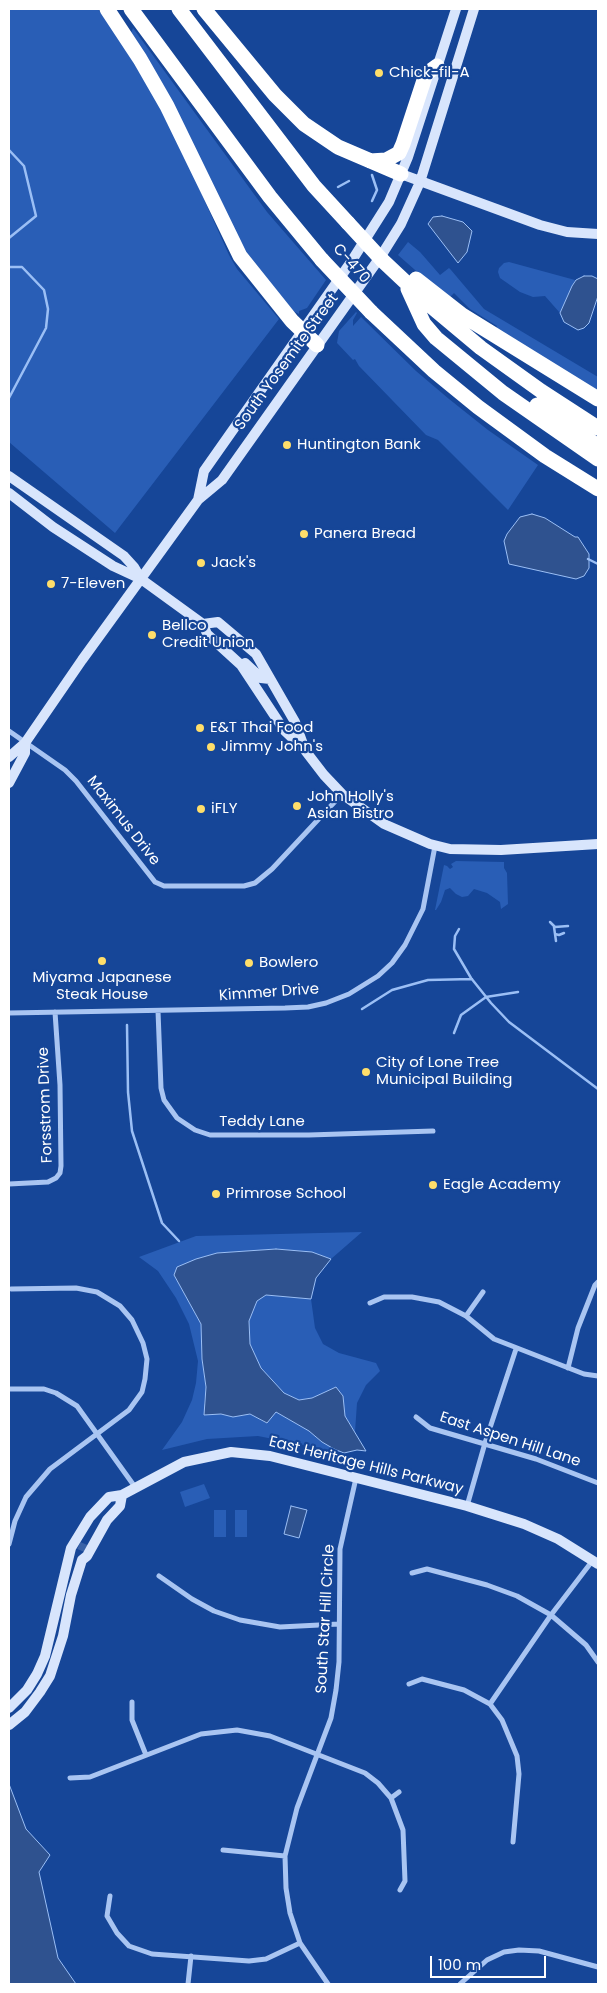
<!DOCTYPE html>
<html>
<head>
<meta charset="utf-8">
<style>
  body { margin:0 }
  #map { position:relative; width:607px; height:1993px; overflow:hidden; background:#164698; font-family:Poppins,sans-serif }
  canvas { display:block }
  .frame { position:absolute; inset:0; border:10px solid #fff; pointer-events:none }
  .scale { position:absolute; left:430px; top:1956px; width:116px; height:22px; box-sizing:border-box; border:2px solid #fff; border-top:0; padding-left:6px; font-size:15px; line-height:18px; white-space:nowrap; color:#fff; -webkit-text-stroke:4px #164698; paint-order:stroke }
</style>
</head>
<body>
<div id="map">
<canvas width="607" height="1993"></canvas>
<div class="frame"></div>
<div class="scale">100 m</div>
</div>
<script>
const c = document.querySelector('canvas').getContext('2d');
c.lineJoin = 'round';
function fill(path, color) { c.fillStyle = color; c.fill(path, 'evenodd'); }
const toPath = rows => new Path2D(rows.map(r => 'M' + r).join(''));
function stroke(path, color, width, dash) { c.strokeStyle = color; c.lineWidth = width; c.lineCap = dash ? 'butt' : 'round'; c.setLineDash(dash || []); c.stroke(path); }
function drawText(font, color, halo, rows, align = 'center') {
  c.font = font + ' Poppins,sans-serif'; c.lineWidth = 4.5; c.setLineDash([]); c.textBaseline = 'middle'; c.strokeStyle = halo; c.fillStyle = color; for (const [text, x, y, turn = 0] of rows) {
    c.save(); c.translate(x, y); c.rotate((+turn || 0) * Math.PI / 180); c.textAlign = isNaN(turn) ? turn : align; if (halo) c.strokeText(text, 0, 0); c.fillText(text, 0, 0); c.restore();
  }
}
fill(toPath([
  [9,9,98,9,118,37,159,105,190,168,229,255,237,269,279,319,115,533,9,442],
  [133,28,267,212,326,280,307,308,299,311,299,314,293,311,241,245,131,33],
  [408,242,420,252,440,275,449,268,451,270,484,309,598,377,598,393,495,330,497,326,470,309,454,293,448,299,398,255],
  [509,262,575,280,560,313,545,296,533,297,520,292,500,278,498,272,499,268,504,263],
  [356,312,357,313,353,320,353,326,361,317,416,371,449,399,488,430,538,465,508,510,438,440,426,435,359,366,355,359,353,360,337,343,339,331],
  [456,861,504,862,504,868,507,873,508,904,501,909,500,902,487,893,474,889,468,896,462,897,456,894,450,888,445,890,441,902,436,910,435,910,444,865,447,866,450,869,453,867,451,864],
  [362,1232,331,1259,312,1252,276,1249,218,1253,196,1259,174,1275,201,1324,202,1359,206,1387,204,1404,221,1414,233,1417,250,1414,266,1423,276,1412,309,1431,322,1442,344,1453,258,1436,207,1439,162,1450,182,1422,192,1400,196,1383,198,1361,189,1324,176,1298,158,1271,139,1257,196,1236],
  [266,1295,311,1299,315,1328,323,1344,339,1353,376,1363,380,1371,366,1385,357,1403,355,1432,345,1416,343,1396,336,1387,312,1398,299,1400,284,1393,261,1368,250,1344,249,1321,257,1301],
  [204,1484,210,1498,185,1507,180,1492],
  [214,1510,226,1510,226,1537,214,1537],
  [235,1510,247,1510,247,1537,235,1537]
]), '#295eb6');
const water = toPath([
  [442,216,463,222,472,231,467,252,458,263,428,224,433,217,442,216],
  [584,276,592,276,598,279,598,296,589,323,584,328,578,330,564,322,560,313,572,286,576,280,584,276],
  [532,514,545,518,575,537,578,537,589,554,589,568,584,576,576,579,509,564,504,541,507,534,520,517,532,514],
  [276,1249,312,1252,331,1259,316,1278,311,1299,266,1295,257,1301,249,1321,250,1344,261,1368,284,1393,299,1400,312,1398,336,1387,343,1396,345,1416,366,1451,357,1450,344,1453,334,1449,322,1442,309,1431,276,1412,267,1423,250,1414,233,1417,221,1414,204,1415,206,1387,202,1359,201,1324,174,1275,177,1267,196,1259,217,1253,276,1249],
  [291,1506,307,1510,299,1538,284,1534,291,1506],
  [9,1784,26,1829,50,1855,39,1872,58,1958,76,1984,9,1984,9,1784]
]);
fill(water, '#2f528f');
stroke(water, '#9bbff5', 1);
stroke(toPath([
  [9,150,24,166,36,216,9,238],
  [372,175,377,190,372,201],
  [338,187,349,181],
  [9,267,22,267,44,290,48,309,46,328,9,398],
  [588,559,598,564],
  [550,922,555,927,568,926],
  [554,927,556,941],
  [459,929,455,936,454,949,471,978,491,1003,509,1022,598,1089],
  [555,934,559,935,564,933],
  [362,1009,392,990,428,980,472,979],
  [127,1025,128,1092,132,1131,162,1223,179,1241],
  [454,1033,461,1015,486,997,518,992]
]), '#9bbff5', 2.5);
stroke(toPath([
  [82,1551,85,1544]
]), '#3962a7', 10, [10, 5]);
stroke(toPath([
  [9,731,65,770,76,781,155,882,164,886,244,886,255,883,272,869,342,794],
  [158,1011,161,1088,164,1100,177,1118,195,1130,210,1135,309,1135,433,1131],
  [9,1013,285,1008,308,1007,326,1003,349,994,378,976,392,963,405,945,423,909,435,846],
  [9,1184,48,1182,56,1178,60,1173,61,1166,60,1085,55,1012],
  [370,1303,384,1297,412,1297,439,1302,466,1316,494,1339,584,1374,598,1376],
  [466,1316,483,1292],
  [568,1368,578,1328,595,1285,598,1282],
  [9,1389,44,1389,56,1393,77,1406,135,1487],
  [416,1417,430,1428,536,1459,598,1483],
  [467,1506,485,1443,516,1349],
  [9,1544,15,1521,26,1497,50,1469,129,1410,142,1392,145,1379,147,1359,143,1343,132,1320,120,1306,97,1292,76,1288,11,1289],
  [412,1573,427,1569,487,1585,517,1596,551,1615,586,1645,598,1662],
  [159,1576,192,1599,214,1611,240,1620,280,1627,339,1624],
  [409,1684,422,1679,464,1690,490,1704,502,1720,517,1756,519,1774,513,1842],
  [132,1702,132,1720,146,1755],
  [490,1704,551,1615,593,1560],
  [70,1778,90,1777,201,1734,237,1730,270,1736,365,1773,378,1783,391,1798,403,1830,405,1881,400,1890],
  [391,1798,399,1792],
  [223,1850,285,1856],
  [110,1896,107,1916,117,1933,129,1946,152,1954,249,1961,266,1959,300,1943],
  [188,1984,191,1956],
  [328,1984,300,1943,290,1913,286,1888,285,1856,297,1808,331,1718,336,1690,339,1662,340,1549,356,1478],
  [460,1984,487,1960,504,1952,519,1950,539,1951,598,1967]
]), '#a9c5f2', 5);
stroke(toPath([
  [401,174,540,225,567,232,598,234],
  [9,476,124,556,134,567,141,579],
  [9,493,53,527,113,566,141,579,203,624,207,634,241,665,284,730,304,749,324,775,342,794,384,824,430,844,450,849,501,850,598,844],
  [198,500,204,471,351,262,389,202,408,157,456,9],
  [203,624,218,622,256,654,295,722,304,747],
  [245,663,261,678,270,679],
  [9,757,25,743,82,660,198,500,222,480,381,256,401,224,420,182,474,9],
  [9,783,25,753,25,743],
  [9,1708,27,1690,37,1674,45,1656,71,1548,90,1517,109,1497,122,1495,184,1462,231,1452,270,1456,467,1506,524,1524,558,1539,598,1564],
  [9,1725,25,1712,40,1692,50,1676,63,1636,71,1595,82,1560,87,1556,107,1520,120,1506,122,1495]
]), '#d8e5fc', 10);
stroke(toPath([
  [107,9,140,59,167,106,240,256,292,321,317,345],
  [131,9,270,197,322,260],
  [179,9,314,186,348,223],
  [204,9,275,95,304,124,338,147,401,174],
  [370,161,386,160,399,153,403,144,426,74,437,66],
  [382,260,432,307,481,348,541,391,598,428],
  [416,279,462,315,598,399],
  [408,289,424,324,436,338,503,393,598,459],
  [371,312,434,371,478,407,545,456,598,489],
  [537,405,598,446]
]), '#fff', 15);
stroke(toPath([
  [348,223,382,260],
  [322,260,371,312]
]), '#fff', 15);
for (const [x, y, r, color] of [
  [379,73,5,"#ffde6a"],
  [287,445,5,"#ffde6a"],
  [304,534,5,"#ffde6a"],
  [201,563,5,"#ffde6a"],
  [51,584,5,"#ffde6a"],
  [152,635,5,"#ffde6a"],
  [200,728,5,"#ffde6a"],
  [211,747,5,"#ffde6a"],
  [297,806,5,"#ffde6a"],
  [201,809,5,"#ffde6a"],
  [102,961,5,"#ffde6a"],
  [249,963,5,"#ffde6a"],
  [366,1072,5,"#ffde6a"],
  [433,1185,5,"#ffde6a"],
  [216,1194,5,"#ffde6a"]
]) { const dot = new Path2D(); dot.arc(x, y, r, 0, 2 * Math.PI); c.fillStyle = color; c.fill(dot); stroke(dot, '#164698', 2); }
drawText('15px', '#fff', '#164698', [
  ["Chick-fil-A",389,73],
  ["Huntington Bank",297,445],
  ["Panera Bread",314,534],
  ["Jack's",211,563],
  ["7-Eleven",61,584],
  ["Bellco",162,626],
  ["Credit Union",162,643],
  ["E&T Thai Food",210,728],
  ["Jimmy John's",221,747],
  ["John Holly's",307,797],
  ["Asian Bistro",307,814],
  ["iFLY",211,809],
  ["Bowlero",259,963],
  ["Miyama Japanese",102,978,"center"],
  ["Steak House",102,995,"center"],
  ["City of Lone Tree",376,1063],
  ["Municipal Building",376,1080],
  ["Eagle Academy",443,1185],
  ["Primrose School",226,1194]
], 'left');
drawText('15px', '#fff', '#164698', [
  ["C-470",351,264,48],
  ["South Yosemite Street",287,362,-54],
  ["Maximus Drive",123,821,52],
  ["Kimmer Drive",269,993,-4],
  ["Forsstrom Drive",46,1105,-92],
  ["Teddy Lane",262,1122],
  ["East Aspen Hill Lane",510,1440,18],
  ["East Heritage Hills Parkway",366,1466,14],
  ["South Star Hill Circle",326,1619,-87]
]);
</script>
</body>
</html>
